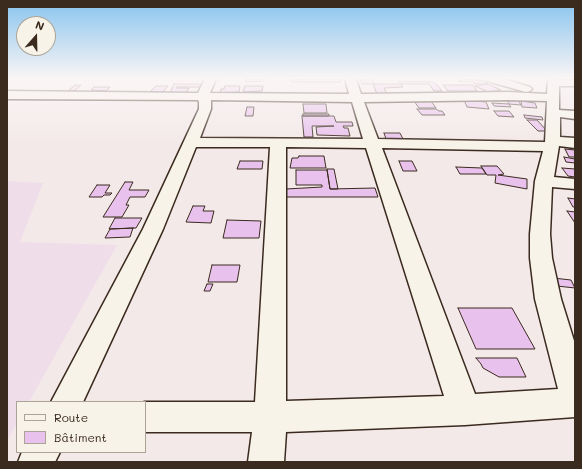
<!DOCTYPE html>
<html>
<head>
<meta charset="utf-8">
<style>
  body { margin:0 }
  #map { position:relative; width:582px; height:469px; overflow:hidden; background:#f4e9e9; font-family:Mali,sans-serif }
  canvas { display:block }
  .frame { position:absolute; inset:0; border:8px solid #3b2a1e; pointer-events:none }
  .legend { position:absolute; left:16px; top:401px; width:130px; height:52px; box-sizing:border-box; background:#f7f3e8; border:1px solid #aca397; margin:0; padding:5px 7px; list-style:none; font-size:12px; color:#3b2a1e }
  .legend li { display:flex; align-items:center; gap:8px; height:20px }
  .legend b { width:20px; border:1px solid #aca397 }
  .north { position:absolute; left:16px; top:16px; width:40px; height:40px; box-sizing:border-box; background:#f7f3e8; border:1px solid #aca397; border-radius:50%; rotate:20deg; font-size:11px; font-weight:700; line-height:16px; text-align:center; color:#3b2a1e }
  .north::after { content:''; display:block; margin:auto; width:14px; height:18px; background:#3b2a1e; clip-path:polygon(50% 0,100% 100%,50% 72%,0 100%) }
</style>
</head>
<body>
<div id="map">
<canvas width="582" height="469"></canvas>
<div class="frame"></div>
<ul class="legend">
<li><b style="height:5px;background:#f7f3e8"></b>Route</li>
<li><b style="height:11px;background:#e8c2ec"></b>Bâtiment</li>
</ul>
<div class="north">N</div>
</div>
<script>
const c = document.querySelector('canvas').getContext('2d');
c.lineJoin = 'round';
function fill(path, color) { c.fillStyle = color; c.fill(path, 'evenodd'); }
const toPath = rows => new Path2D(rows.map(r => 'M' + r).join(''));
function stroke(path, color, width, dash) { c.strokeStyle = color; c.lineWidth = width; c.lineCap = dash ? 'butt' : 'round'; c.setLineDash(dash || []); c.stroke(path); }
fill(toPath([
  [7,181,43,183,20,242,117,245,29,402,17,402,17,423,7,441]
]), '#f0ddea');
const building = toPath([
  [246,79,265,79,264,81,246,82,246,79],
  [306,79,340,79,341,82,292,82,292,80,306,79],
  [360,79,372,79,375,84,362,84,360,79],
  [465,79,484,81,488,84,476,84,471,81,464,82,459,81,465,79],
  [399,81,432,82,436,84,442,91,434,91,429,84,401,84,403,87,384,88,387,94,377,94,373,84,401,84,399,81],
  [174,84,202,84,200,87,177,87,176,88,189,88,186,93,170,93,174,84],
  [486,84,490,85,501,90,488,92,475,86,486,84],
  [75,85,81,85,74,91,68,91,75,85],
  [443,85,473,85,477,91,448,91,443,85],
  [156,86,168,86,163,92,150,92,156,86],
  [225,86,240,86,239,92,220,93,221,89,224,89,225,86],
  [245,86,263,86,262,91,243,92,245,86],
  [94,87,110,87,106,91,91,90,94,87],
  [506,98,517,98,521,105,509,104,506,98],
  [464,100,486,102,489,109,467,107,464,100],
  [414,101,431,101,436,108,419,108,414,101],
  [521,101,535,103,537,108,522,107,521,101],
  [492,103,509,104,511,107,494,106,492,103],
  [303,104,326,104,327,113,304,113,303,104],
  [247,107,254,107,253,116,245,116,247,107],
  [417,109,436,109,439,111,442,111,445,115,422,115,417,109],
  [494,111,509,111,514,117,498,116,494,111],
  [303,114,329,114,329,116,303,116,303,114],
  [524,115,542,117,543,120,525,118,524,115],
  [302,116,334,116,336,122,352,122,353,126,343,126,344,128,348,128,350,136,317,135,316,127,334,126,312,126,313,137,304,137,302,116],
  [527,120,537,120,547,131,538,131,527,120],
  [384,133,400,133,403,139,386,139,384,133],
  [565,149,575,150,575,157,569,157,565,149],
  [299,156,324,156,326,168,290,168,292,158,298,158,299,156],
  [564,157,575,159,575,163,566,162,564,157],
  [240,161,263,161,262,169,237,169,240,161],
  [399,161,412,161,417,171,403,171,399,161],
  [481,166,497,166,504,174,498,175,527,179,527,189,495,183,496,175,487,175,481,166],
  [456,167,482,168,486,174,460,174,456,167],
  [562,168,575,169,575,177,568,176,562,168],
  [327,169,334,169,338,189,330,189,327,169],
  [296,170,327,170,330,189,375,188,378,197,286,197,286,189,322,187,322,185,296,185,296,170],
  [125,182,133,182,129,190,149,190,145,197,130,197,126,205,129,205,122,217,103,217,125,182],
  [97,185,110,185,105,193,112,193,110,195,104,195,102,197,89,197,97,185],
  [568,198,575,199,575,207,573,207,568,198],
  [193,206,205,206,203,211,214,211,211,223,186,222,193,206],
  [567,211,575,212,575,223,567,211],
  [115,218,142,218,136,228,109,229,115,218],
  [227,220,261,221,259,238,223,238,227,220],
  [133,228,130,237,105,238,110,229,133,228],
  [212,265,240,265,237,282,208,282,212,265],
  [553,278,571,280,575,288,557,286,553,278],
  [207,284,213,284,210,291,204,291,207,284],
  [458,308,512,308,535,349,476,349,458,308],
  [476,358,517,358,526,377,499,377,483,368,481,364,476,358]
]);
fill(building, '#e8c2ec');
stroke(building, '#3b2a1e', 1);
const minor = toPath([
  [205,79,216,79,210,93,349,94,345,79,356,79,361,94,508,92,547,94,548,79,575,80,575,86,559,86,559,110,575,111,575,119,560,117,560,137,575,138,575,148,559,146,554,177,575,179,575,189,552,187,550,234,552,258,561,299,575,344,575,417,465,425,286,432,284,462,248,462,252,432,145,432,145,402,144,402,255,402,270,147,196,147,163,229,83,402,51,402,143,229,199,109,199,102,198,100,7,99,7,91,198,93,205,79],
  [211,100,352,102,363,139,200,138,211,109,211,100],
  [508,100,547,101,545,142,378,139,364,102,508,100],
  [286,147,366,148,444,396,286,401,286,147],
  [382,148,543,151,535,181,530,234,530,258,535,299,558,389,475,394,382,148],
  [486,79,504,79,530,87,532,89,530,91,526,92,487,81,486,79],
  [22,452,60,452,55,462,18,462,22,452]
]);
stroke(minor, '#3b2a1e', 3);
fill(minor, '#f7f3e8');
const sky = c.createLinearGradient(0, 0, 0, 145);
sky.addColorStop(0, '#88c4ef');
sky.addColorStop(0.54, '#faf5f5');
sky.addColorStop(1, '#faf5f500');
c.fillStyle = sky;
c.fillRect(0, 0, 582, 145);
</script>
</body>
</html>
